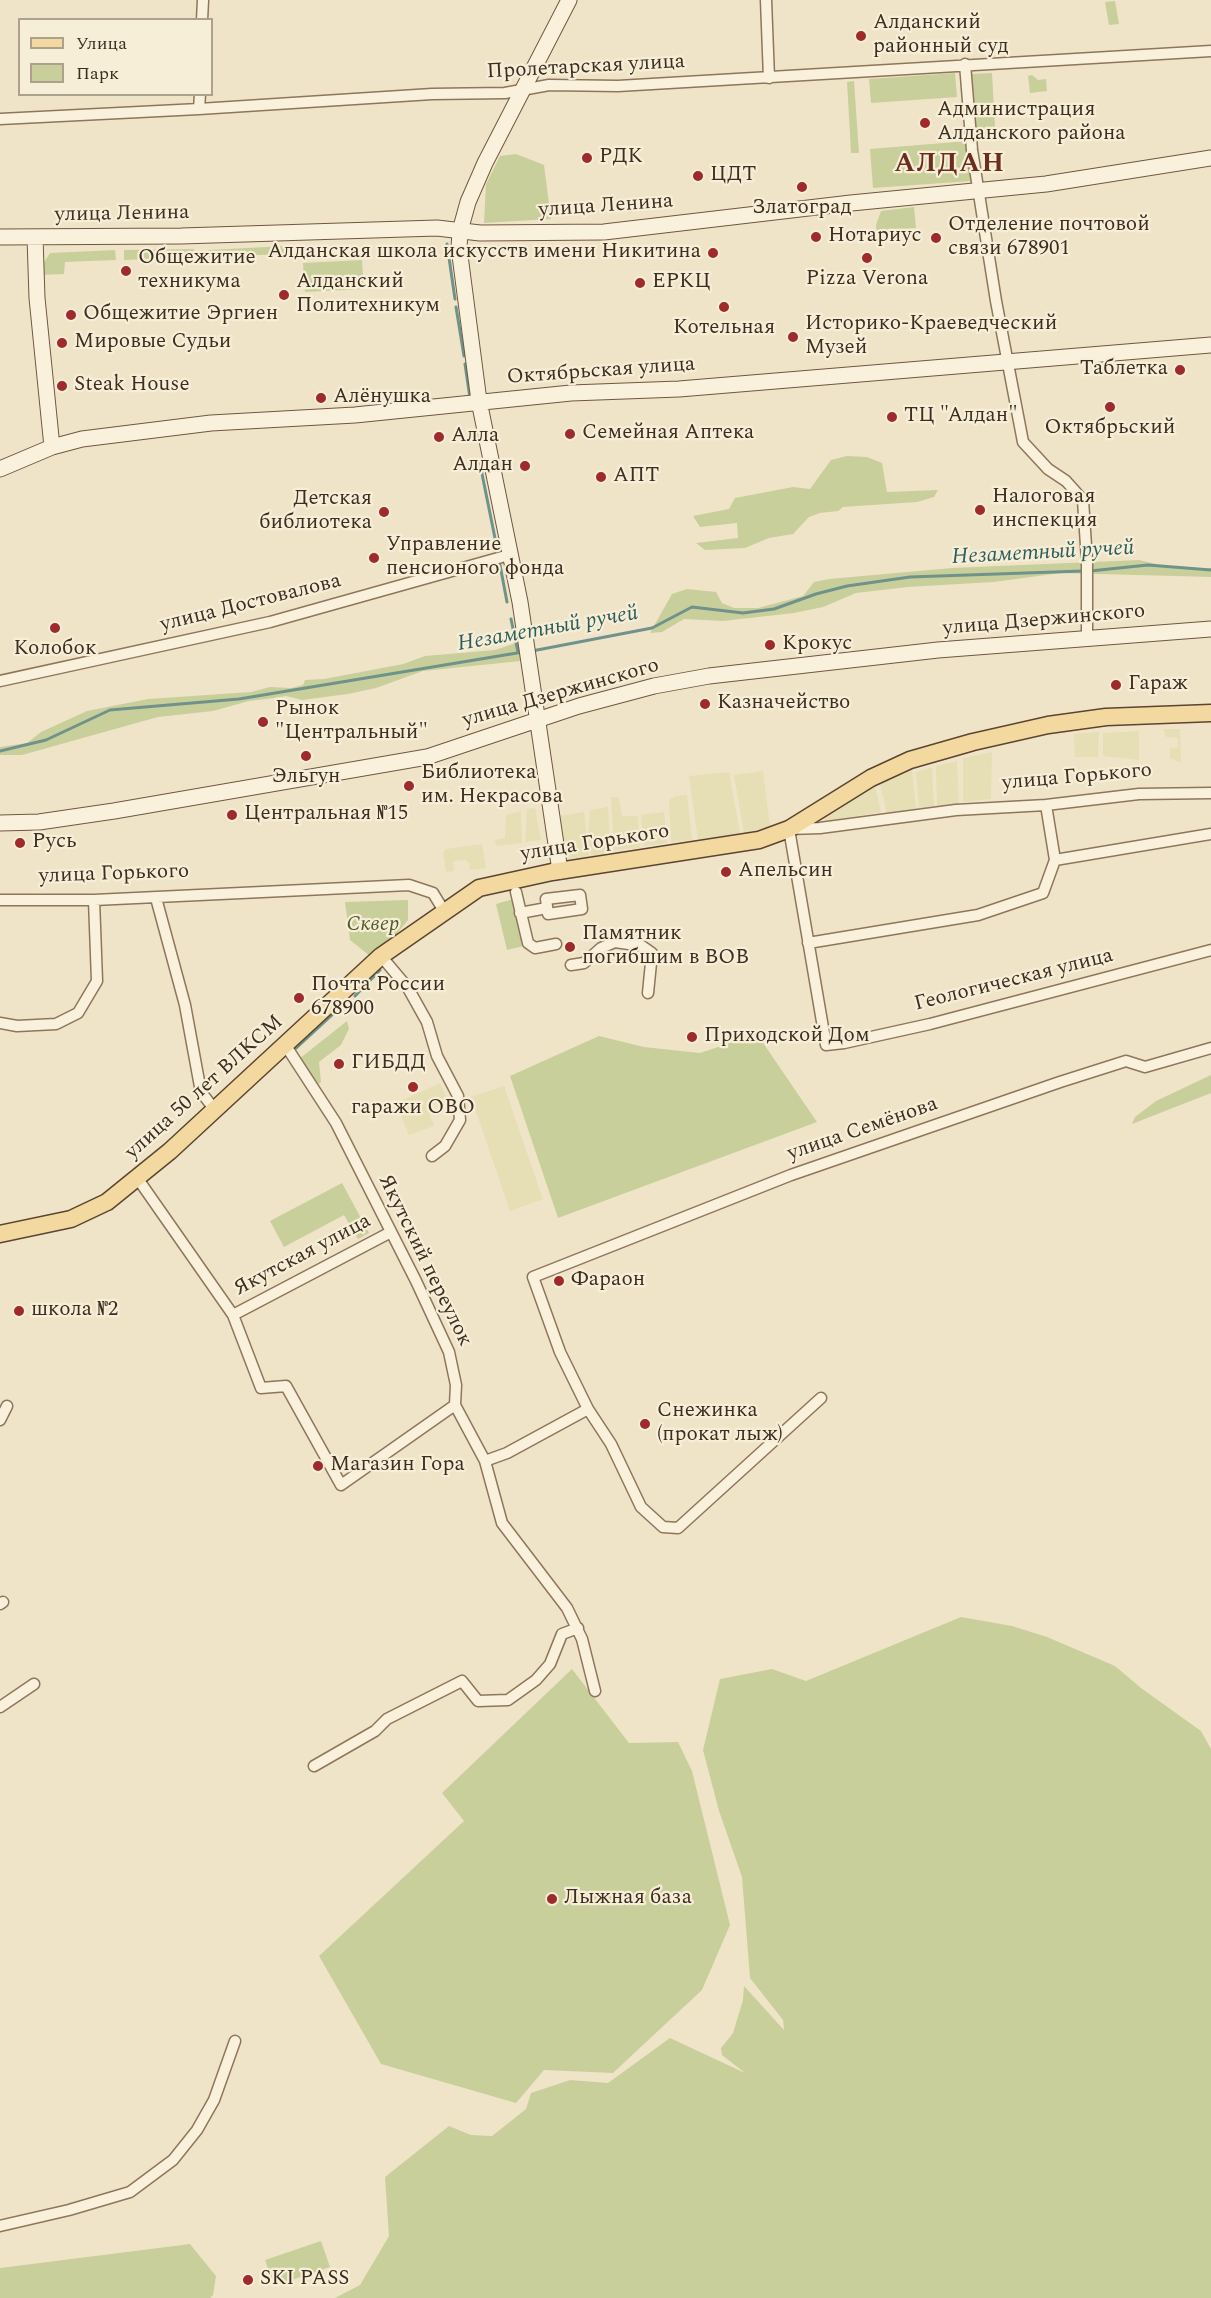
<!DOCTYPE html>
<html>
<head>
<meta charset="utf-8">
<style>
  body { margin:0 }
  #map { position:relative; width:1211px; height:2298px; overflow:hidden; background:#f0e4c8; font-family:Spectral,serif }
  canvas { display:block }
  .legend { position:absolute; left:18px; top:18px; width:195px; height:78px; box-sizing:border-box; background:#f7eed8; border:2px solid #ada18e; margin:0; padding:8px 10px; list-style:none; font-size:18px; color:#3d2e20 }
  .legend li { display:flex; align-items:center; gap:12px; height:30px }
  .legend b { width:30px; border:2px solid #ada18e }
</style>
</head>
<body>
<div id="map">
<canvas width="1211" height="2298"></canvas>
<ul class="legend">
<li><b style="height:8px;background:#f3d9a0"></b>Улица</li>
<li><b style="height:16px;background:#c9cf9b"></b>Парк</li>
</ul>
</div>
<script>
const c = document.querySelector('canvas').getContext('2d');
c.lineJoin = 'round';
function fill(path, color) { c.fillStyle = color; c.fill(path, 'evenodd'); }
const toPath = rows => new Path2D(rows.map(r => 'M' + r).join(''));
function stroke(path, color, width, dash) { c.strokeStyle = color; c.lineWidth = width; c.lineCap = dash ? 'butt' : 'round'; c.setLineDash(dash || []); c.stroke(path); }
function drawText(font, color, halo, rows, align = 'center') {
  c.font = font + ' Spectral,serif'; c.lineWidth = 4.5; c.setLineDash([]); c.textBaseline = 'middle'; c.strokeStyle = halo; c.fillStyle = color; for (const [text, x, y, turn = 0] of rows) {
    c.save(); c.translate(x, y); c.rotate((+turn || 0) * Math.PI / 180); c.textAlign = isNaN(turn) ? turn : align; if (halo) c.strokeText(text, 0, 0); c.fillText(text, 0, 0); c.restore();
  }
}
fill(toPath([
  [1163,729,1180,729,1181,763,1170,758,1170,748,1178,748,1178,738,1166,737],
  [1139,731,1139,760,1103,756,1103,733],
  [1099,732,1098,757,1075,757,1074,734],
  [992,752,991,799,963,802,963,758],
  [957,761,959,804,937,806,936,766],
  [932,767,934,807,919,808,916,772],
  [912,770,916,809,887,814,880,783],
  [763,771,770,826,744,833,734,775],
  [729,772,740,833,698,840,689,776],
  [875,786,881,812,825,821,824,817],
  [687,795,692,840,671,842,669,800,676,796],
  [611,797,619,797,622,816,638,816,640,848,614,850],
  [608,807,611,852,591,856,588,833,590,810],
  [535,808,541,840,525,842,527,809],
  [521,811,522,843,496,846,495,840,505,838,506,815],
  [584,812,589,857,567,859,559,816],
  [664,812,667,843,644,846,641,815],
  [482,844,486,868,470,870,469,862,465,860,453,861,454,871,446,872,443,852,446,849],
  [440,1083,447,1098,427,1107,434,1126,409,1135,401,1116,405,1113,401,1101],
  [504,1086,543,1199,510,1211,471,1097]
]), '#e6deb5');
fill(toPath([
  [1115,1,1119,24,1109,25,1105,2],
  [955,73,957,97,871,103,869,79],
  [992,73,995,127,984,138,975,139,971,74],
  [1032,75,1038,80,1046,79,1047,91,1030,93,1028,76],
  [854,81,859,153,851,153,847,82],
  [968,141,971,181,873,188,870,149],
  [516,154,544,165,551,219,484,223,486,184,500,156],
  [914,207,916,228,877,233,876,225,881,211],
  [285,246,285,254,209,257,208,250],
  [194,249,195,257,124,260,124,250],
  [115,250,116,260,65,262,64,274,41,275,43,264,50,253],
  [362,260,364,289,305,292,303,263],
  [847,456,867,457,882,463,887,492,938,490,934,497,917,502,843,507,838,511,820,513,809,517,793,534,769,538,745,548,705,550,696,543,738,538,737,523,700,527,693,516,729,509,735,498,793,487,810,489,831,460],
  [1139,560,1174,568,1211,568,1211,577,1061,573,994,582,908,587,856,593,823,607,794,613,723,621,684,619,662,632,650,633,672,594,687,589,716,592,722,603,734,608,758,608,803,596,814,582,829,579,952,568],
  [519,642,521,661,423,671,376,688,348,694,302,700,286,696,274,698,249,701,213,711,158,717,22,755,0,755,0,747,27,743,41,732,87,711,148,699,251,692,270,687,291,688,303,685,305,680,324,679,403,664,425,656,495,650],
  [520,897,532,944,507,950,496,904],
  [408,900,408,920,375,960,350,940,345,902],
  [347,1021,349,1029,341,1045,319,1062,321,1082,315,1087,299,1059],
  [757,1034,817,1122,558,1218,510,1076,599,1036,644,1047,700,1053],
  [1211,1075,1211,1093,1132,1124,1135,1117,1156,1101],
  [342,1183,369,1233,358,1239,344,1215,284,1247,270,1221],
  [961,1617,1012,1626,1047,1637,1115,1666,1141,1688,1201,1731,1211,1749,1211,2298,335,2298,360,2285,389,2236,385,2177,449,2126,471,2135,492,2136,526,2109,531,2093,570,2080,608,2083,670,2038,745,2073,722,2055,721,2048,733,2033,743,2000,744,1986,784,2030,783,2020,750,1978,742,1877,719,1811,703,1750,720,1679,772,1669,806,1681],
  [572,1669,629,1743,678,1742,692,1771,730,1925,702,1990,613,2073,544,2070,516,2103,381,2064,319,1956,464,1821,442,1793],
  [321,2241,330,2267,274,2286,265,2260],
  [190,2244,216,2276,213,2295,210,2298,0,2298,0,2268]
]), '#c9cf9b');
stroke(toPath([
  [447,244,455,299],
  [456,307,464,356],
  [465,364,470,398],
  [480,464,498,553],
  [500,565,507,602],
  [1090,571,1148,565,1211,570],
  [511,619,518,652],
  [532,651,652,628,692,607,743,613,774,609,816,594,847,586,910,577,1083,571],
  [0,751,46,740,110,710,239,699,523,652],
  [355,996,380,970],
  [294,1050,345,1003]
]), '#6f938a', 3);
const street = toPath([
  [766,0,769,78],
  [202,20,203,0],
  [965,64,972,150,996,301,1023,442,1048,469,1066,481,1083,500,1087,561,1087,637],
  [199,109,200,94],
  [0,119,199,109,432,94,505,93,549,85,618,86,1211,51],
  [0,681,270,622,509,555],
  [1211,793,1139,794,1046,805,956,810,820,828,789,829,826,1045,844,1043,930,1024,1211,950],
  [1055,860,1211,834],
  [516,892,528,943,535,948,556,944],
  [580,895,582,909,548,914,546,899,580,895],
  [156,898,185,1005,201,1092,215,1110],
  [0,900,94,900,409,885,433,893,444,911],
  [520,913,547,908],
  [808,943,978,915,1043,893,1055,860,1046,805],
  [381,956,408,988,427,1022,437,1056,458,1096,460,1120,445,1146,432,1156],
  [571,965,584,963,601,948,615,942,642,946,652,953,648,993],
  [0,1023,17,1026,56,1024,78,1013,97,981,94,900],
  [286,1046,336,1123,416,1281,449,1352,456,1385,455,1405,485,1461,502,1523,567,1608,582,1639,595,1691],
  [138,1179,233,1315,261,1388,286,1386,341,1485,455,1405],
  [233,1315,391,1232],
  [821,1398,678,1528,663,1527,641,1507,611,1444,588,1409,560,1352,533,1277,791,1175,1060,1082,1126,1061,1145,1067,1211,1048],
  [0,1420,7,1406],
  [485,1461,507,1453,588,1409],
  [0,1604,3,1602],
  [0,1707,34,1684],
  [314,1766,375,1731,387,1719,462,1681,478,1701,508,1700,536,1680,550,1664,562,1634,578,1628],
  [0,2226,69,2210,130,2192,173,2160,197,2130,214,2100,235,2041]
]);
const secondary = toPath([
  [0,237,181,236,437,228,480,233,604,232,851,203,1046,184,1211,158],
  [35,237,37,298,52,447],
  [0,469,52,447,82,439,211,423,355,415,571,393,679,389,1211,345],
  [0,823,39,822,114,811,427,757,579,706,654,686,709,676,938,650,1211,629],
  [560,871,520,602,479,401,459,248,460,231,468,202,485,163,569,0]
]);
const primary = toPath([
  [0,1234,71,1219,107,1202,170,1151,381,956,479,888,552,872,759,840,789,829,871,778,910,760,973,742,1048,725,1106,717,1211,713]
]);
stroke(street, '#8d765c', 13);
stroke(secondary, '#6f573f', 17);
stroke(primary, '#5b4430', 19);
stroke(street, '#faf1dc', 10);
stroke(secondary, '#faf1dc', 15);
stroke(primary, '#f3d9a0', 16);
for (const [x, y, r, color] of [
  [861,36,6,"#9e2a2b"],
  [925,123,6,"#9e2a2b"],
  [587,158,6,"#9e2a2b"],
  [698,176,6,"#9e2a2b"],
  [802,187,6,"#9e2a2b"],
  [816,237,6,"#9e2a2b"],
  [936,238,6,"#9e2a2b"],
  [713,253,6,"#9e2a2b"],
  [867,258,6,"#9e2a2b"],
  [126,271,6,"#9e2a2b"],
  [640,283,6,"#9e2a2b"],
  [284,295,6,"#9e2a2b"],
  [724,307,6,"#9e2a2b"],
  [71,315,6,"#9e2a2b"],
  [793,337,6,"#9e2a2b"],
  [62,343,6,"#9e2a2b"],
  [1180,370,6,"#9e2a2b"],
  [62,386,6,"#9e2a2b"],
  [321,398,6,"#9e2a2b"],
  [1110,407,6,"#9e2a2b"],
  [892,417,6,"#9e2a2b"],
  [570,434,6,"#9e2a2b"],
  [439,437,6,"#9e2a2b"],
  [525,466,6,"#9e2a2b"],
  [601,477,6,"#9e2a2b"],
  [980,510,6,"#9e2a2b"],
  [384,512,6,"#9e2a2b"],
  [374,558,6,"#9e2a2b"],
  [55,628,6,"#9e2a2b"],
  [770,645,6,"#9e2a2b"],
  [1116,685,6,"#9e2a2b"],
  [705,704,6,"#9e2a2b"],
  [263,722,6,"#9e2a2b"],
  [306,756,6,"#9e2a2b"],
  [409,786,6,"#9e2a2b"],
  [232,815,6,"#9e2a2b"],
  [20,843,6,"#9e2a2b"],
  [726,872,6,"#9e2a2b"],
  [570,947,6,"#9e2a2b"],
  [299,998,6,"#9e2a2b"],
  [692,1037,6,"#9e2a2b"],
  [339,1064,6,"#9e2a2b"],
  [413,1087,6,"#9e2a2b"],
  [559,1281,6,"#9e2a2b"],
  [19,1311,6,"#9e2a2b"],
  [645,1424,6,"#9e2a2b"],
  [318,1466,6,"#9e2a2b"],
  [552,1899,6,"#9e2a2b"],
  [248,2280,6,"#9e2a2b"]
]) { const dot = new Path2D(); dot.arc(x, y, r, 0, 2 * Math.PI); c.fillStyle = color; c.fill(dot); stroke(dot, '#f7eed8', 2); }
drawText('21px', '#3d2e20', '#f7eed8', [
  ["Алданский",873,24],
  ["районный суд",873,48],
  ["Администрация",937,111],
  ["Алданского района",937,135],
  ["РДК",599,158],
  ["ЦДТ",710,176],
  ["Златоград",802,209,"center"],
  ["Отделение почтовой",948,226],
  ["связи 678901",948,250],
  ["Нотариус",828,237],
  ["Алданская школа искусств имени Никитина",701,253,"right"],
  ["Общежитие",138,259],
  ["техникума",138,283],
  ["Pizza Verona",867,280,"center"],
  ["Алданский",296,283],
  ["Политехникум",296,307],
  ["ЕРКЦ",652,283],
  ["Общежитие Эргиен",83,315],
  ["Историко-Краеведческий",805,325],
  ["Музей",805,349],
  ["Котельная",724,329,"center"],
  ["Мировые Судьи",74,343],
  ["Таблетка",1168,370,"right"],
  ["Steak House",74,386],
  ["Алёнушка",333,398],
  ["ТЦ \"Алдан\"",904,417],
  ["Октябрьский",1110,429,"center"],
  ["Семейная Аптека",582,434],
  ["Алла",451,437],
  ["Алдан",513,466,"right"],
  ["АПТ",613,477],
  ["Налоговая",992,498],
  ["инспекция",992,522],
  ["Детская",372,500,"right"],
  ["библиотека",372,524,"right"],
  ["Управление",386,546],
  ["пенсионого фонда",386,570],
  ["Крокус",782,645],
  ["Колобок",55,650,"center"],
  ["Гараж",1128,685],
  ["Казначейство",717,704],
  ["Рынок",275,710],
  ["\"Центральный\"",275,734],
  ["Библиотека",421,774],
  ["им. Некрасова",421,798],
  ["Эльгун",306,778,"center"],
  ["Центральная №15",244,815],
  ["Русь",32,843],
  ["Апельсин",738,872],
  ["Памятник",582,935],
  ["погибшим в ВОВ",582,959],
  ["Почта России",311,986],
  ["678900",311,1010],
  ["Приходской Дом",704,1037],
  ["ГИБДД",351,1064],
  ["гаражи ОВО",413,1109,"center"],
  ["Фараон",571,1281],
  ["школа №2",31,1311],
  ["Снежинка",657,1412],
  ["(прокат лыж)",657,1436],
  ["Магазин Гора",330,1466],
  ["Лыжная база",564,1899],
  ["SKI PASS",260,2280]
], 'left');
drawText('21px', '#3d2e20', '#f7eed8', [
  ["Пролетарская улица",586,68,-3],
  ["улица Ленина",606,207,-4],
  ["улица Ленина",122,215,-1],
  ["Октябрьская улица",601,372,-4],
  ["улица Достовалова",251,604,-14],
  ["улица Дзержинского",1044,621,-5],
  ["улица Дзержинского",561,694,-16],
  ["улица Горького",1077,778,-5],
  ["улица Горького",595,844,-9],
  ["улица Горького",114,875,-2],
  ["Геологическая улица",1014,981,-14],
  ["улица 50 лет ВЛКСМ",205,1088,-42],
  ["улица Семёнова",863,1130,-19],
  ["Якутская улица",303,1256,-28],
  ["Якутский переулок",424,1261,64]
]);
drawText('italic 21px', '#4d5a26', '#f7eed8', [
  ["Сквер",373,926]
]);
drawText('italic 22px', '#2f5d5a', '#f7eed8', [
  ["Незаметный ручей",1043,554,-3],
  ["Незаметный ручей",548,630,-10]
]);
c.letterSpacing = '1.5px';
drawText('bold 27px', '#6b2e1e', '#f7eed8', [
  ["АЛДАН",950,166]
]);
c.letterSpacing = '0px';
</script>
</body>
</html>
